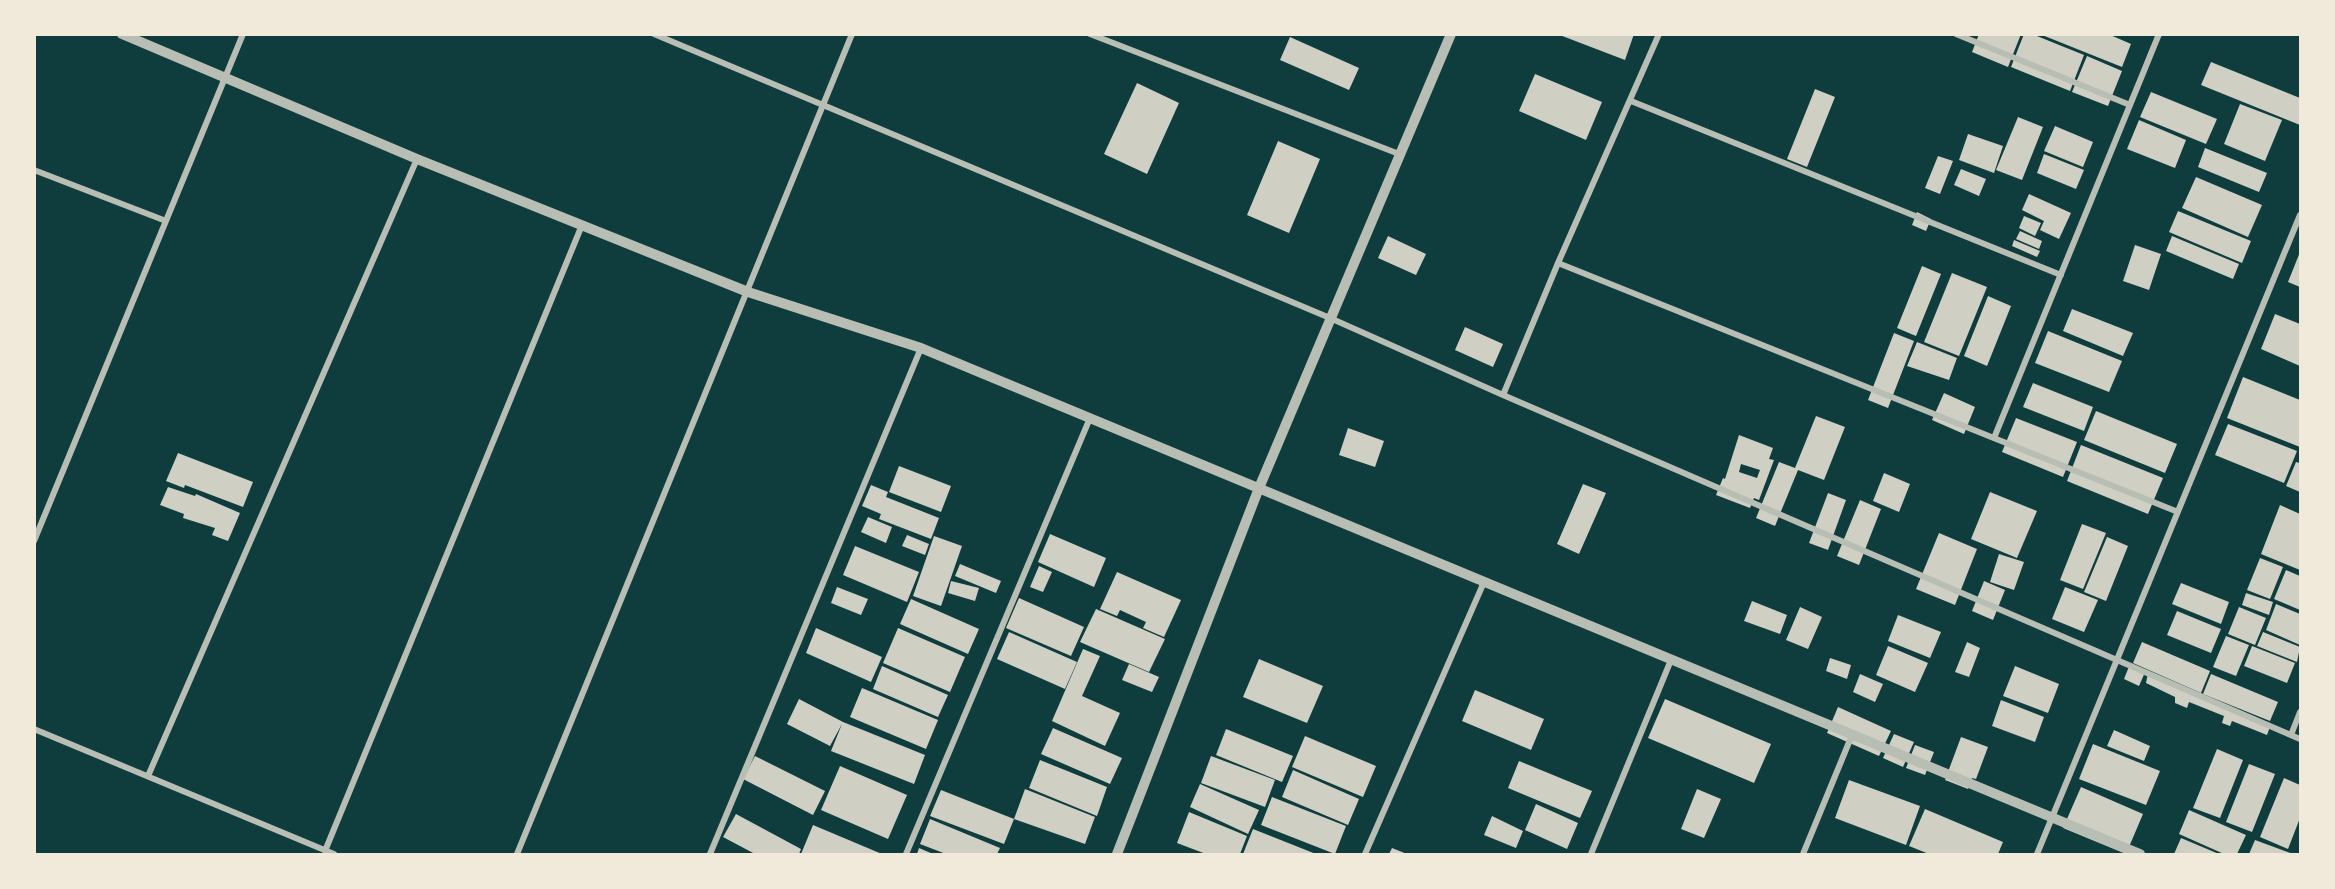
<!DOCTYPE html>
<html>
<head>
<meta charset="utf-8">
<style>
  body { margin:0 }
  #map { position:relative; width:2335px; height:889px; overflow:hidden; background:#0f3d3e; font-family:"Golos Text",sans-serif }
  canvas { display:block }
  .frame { position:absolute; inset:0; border:36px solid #f1e9da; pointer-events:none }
</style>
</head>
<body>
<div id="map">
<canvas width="2335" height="889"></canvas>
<div class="frame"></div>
</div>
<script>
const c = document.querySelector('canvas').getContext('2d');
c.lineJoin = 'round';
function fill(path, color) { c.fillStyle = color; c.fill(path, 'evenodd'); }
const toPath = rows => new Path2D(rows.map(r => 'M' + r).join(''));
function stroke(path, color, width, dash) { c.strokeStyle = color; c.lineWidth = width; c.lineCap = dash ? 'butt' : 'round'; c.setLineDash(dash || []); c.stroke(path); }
fill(toPath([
  [1557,34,1634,34,1625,60],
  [1979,34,2021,34,2008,67,1972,52],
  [2024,34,2032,34,2084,55,2070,91,2011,67],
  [2108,34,2131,44,2122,67,2042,35],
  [1290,37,1359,68,1349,90,1280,60],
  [2087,56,2122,71,2108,106,2072,92],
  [2211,62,2300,98,2300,125,2201,85],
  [1535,74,1602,102,1586,140,1519,111],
  [1137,83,1179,103,1147,174,1104,154],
  [1815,89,1835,97,1807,167,1787,159],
  [2151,92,2217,119,2206,144,2140,117],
  [2240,104,2282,120,2265,161,2224,144],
  [2018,117,2043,127,2022,180,1996,170],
  [2139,120,2186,140,2175,168,2127,149],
  [2055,126,2093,142,2083,167,2044,151],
  [1968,134,2003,146,1994,173,1959,160],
  [1278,141,1320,159,1289,233,1247,215],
  [2205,148,2267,173,2259,192,2198,167],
  [2044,154,2084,170,2076,189,2037,173],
  [1938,156,1953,161,1940,194,1925,188],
  [1961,169,1986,179,1979,196,1954,185],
  [2196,177,2262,205,2248,237,2182,208],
  [2029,194,2071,213,2059,239,2040,230,2044,221,2022,210],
  [2178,211,2251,241,2242,263,2169,232],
  [1917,212,1931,219,1926,231,1912,225],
  [2024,216,2041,223,2035,236,2019,228],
  [2020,231,2042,241,2039,249,2016,239],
  [1388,236,1426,254,1416,275,1378,258],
  [2172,236,2239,264,2233,279,2166,251],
  [2014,240,2040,251,2037,257,2012,246],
  [2135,245,2161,254,2149,290,2123,281],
  [2300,252,2300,287,2288,282],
  [1922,266,1941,274,1916,336,1897,328],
  [1952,273,1987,287,1959,356,1924,342],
  [1988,296,2011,306,1987,366,1964,356],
  [2072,309,2133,333,2123,356,2063,331],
  [2275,314,2300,324,2300,366,2261,349],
  [1465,327,1503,344,1493,367,1455,350],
  [2048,331,2122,361,2109,392,2035,363],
  [1894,333,1914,341,1888,408,1868,400],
  [1917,342,1957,358,1949,380,1907,366],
  [2243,377,2300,400,2300,447,2227,418],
  [2033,383,2093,407,2084,431,2023,407],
  [1944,393,1975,407,1964,434,1932,420],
  [2096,411,2177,444,2165,473,2084,440],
  [1816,416,1845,427,1824,480,1798,470,1775,526,1756,518,1779,462,1795,468],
  [2016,418,2077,442,2063,477,2002,452],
  [2228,424,2297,451,2284,483,2215,455],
  [1348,428,1384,441,1375,467,1339,455],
  [1739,435,1773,448,1769,459,1774,460,1759,500,1754,498,1750,508,1716,495,1723,478,1725,479],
  [1741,464,1760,470,1757,478,1739,472],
  [2081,445,2163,478,2148,514,2067,481],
  [178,453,253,482,243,507,185,485,184,488,166,481],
  [2296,462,2300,463,2300,492,2286,486],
  [899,466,951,486,941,512,889,492],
  [1884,473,1910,484,1899,512,1873,501],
  [1583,484,1606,493,1579,554,1557,544],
  [871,485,888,492,886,497,939,518,931,539,879,519,881,514,862,506],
  [168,487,195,496,196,494,240,513,228,541,212,535,215,528,183,518,184,514,160,505],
  [1990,492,2037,511,2017,558,1971,539],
  [1828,493,1846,500,1828,550,1809,543],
  [1860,500,1881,509,1859,565,1837,556],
  [2280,505,2300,514,2300,570,2261,554],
  [868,517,892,527,886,543,861,532],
  [2082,524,2106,533,2083,589,2060,580],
  [1939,533,1977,549,1955,605,1916,589],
  [1050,534,1106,558,1094,587,1038,562],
  [907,535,929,544,925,555,902,546],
  [934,536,962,546,941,606,913,596],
  [2107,537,2128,546,2106,601,2084,592],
  [855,546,919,572,907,602,843,575],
  [1999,554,2024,562,2014,590,1990,582],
  [2260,558,2283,567,2270,599,2247,590],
  [960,564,1001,581,996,593,955,576],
  [1039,566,1052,572,1043,592,1030,587],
  [2286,570,2300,576,2300,610,2274,599],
  [1117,572,1181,600,1164,637,1143,628,1146,622,1120,610,1117,616,1100,609],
  [951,581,979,588,975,601,948,593],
  [1984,581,2005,590,1993,620,1972,611],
  [2181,583,2229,602,2221,624,2172,604],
  [837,587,868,599,861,615,831,603],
  [2065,587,2098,600,2084,632,2052,619],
  [2246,593,2273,602,2269,615,2242,605],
  [1019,598,1084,627,1071,656,1006,628],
  [911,599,979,629,968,654,900,624],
  [1752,601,1787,615,1780,634,1744,621],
  [2276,604,2300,614,2300,645,2266,630],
  [1800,607,1822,617,1808,649,1786,640],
  [2239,607,2266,618,2255,645,2228,634],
  [1096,609,1165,639,1149,672,1080,642],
  [2177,611,2221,629,2211,653,2167,635],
  [1898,615,1941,632,1930,658,1888,641],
  [816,628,882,657,871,682,806,653],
  [898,628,965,657,950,692,883,663],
  [1009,632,1077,662,1065,689,997,659],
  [2263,632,2300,647,2297,662,2257,646],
  [2226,636,2249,645,2236,676,2213,667],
  [1967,642,1980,648,1969,677,1955,672],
  [2142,642,2210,671,2201,693,2133,663],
  [1888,646,1928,663,1915,692,1876,675],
  [2252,646,2295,663,2287,683,2244,666],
  [1083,649,1100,656,1082,696,1120,713,1105,746,1052,721],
  [1830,658,1851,665,1847,679,1826,671],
  [1259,659,1323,686,1307,723,1243,697],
  [1129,664,1159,677,1152,692,1122,680],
  [2130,664,2146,670,2139,686,2124,679],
  [882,666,948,695,938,717,873,689],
  [2015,666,2059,684,2048,713,2003,696],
  [2148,673,2271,724,2267,735,2232,721,2230,726,2222,723,2224,716,2189,702,2187,708,2175,703,2175,697,2146,683],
  [1860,674,1883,684,1875,702,1853,692],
  [2211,674,2278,702,2270,721,2203,694],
  [862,688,938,720,926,749,850,717],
  [1475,690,1544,719,1531,750,1462,721],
  [799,699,843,722,925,755,914,784,831,751,842,724,830,746,787,724],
  [1665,699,1771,744,1754,783,1648,738],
  [2001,700,2044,717,2035,742,1992,726],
  [1838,707,1891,731,1879,756,1827,733],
  [1053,728,1122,758,1110,784,1041,754],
  [1226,729,1293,756,1282,782,1216,755],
  [2114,730,2150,746,2144,761,2107,746],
  [1894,734,1914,742,1903,767,1883,758],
  [1305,736,1376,766,1363,797,1292,767],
  [1961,737,1988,747,1976,779,1972,778,1968,789,1945,780],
  [2093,744,2160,771,2146,805,2079,779],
  [1915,745,1934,752,1925,775,1906,768],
  [2217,749,2243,760,2220,818,2193,808],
  [755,756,825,791,813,815,743,779],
  [1211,756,1275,780,1265,807,1201,783],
  [1040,760,1107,787,1097,816,1029,788],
  [1519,761,1592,791,1580,818,1508,788],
  [2249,764,2275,774,2252,832,2226,822],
  [840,766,907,795,888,839,821,810],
  [1293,770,1359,799,1348,825,1282,797],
  [2284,778,2300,785,2300,818,2288,849,2260,837],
  [1849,780,1920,806,1906,845,1835,818],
  [1200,784,1259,810,1248,834,1190,807],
  [2081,787,2143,814,2126,854,2063,828],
  [1025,789,1095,817,1085,844,1014,819,1004,844,930,816,941,790,1014,819],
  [1697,789,1721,799,1704,838,1681,829],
  [1272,797,1346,826,1335,854,1261,825],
  [1536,804,1578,823,1567,849,1525,830],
  [1925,809,2003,842,1998,854,1929,854,1909,846],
  [2189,810,2246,835,2237,854,2224,854,2179,834],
  [1189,812,1247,836,1240,854,1206,854,1177,843],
  [736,814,801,849,799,854,755,854,723,837],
  [1492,816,1523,831,1516,848,1484,835],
  [930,819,1000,848,997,854,946,854,920,844],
  [813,825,882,854,801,854],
  [1253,829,1316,854,1243,854],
  [2181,838,2219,854,2174,854],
  [2255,840,2293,854,2249,854],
  [919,848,933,854,917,854],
  [1392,848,1407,854,1389,854]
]), '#cfcfc3');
stroke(toPath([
  [654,34,1330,318,1503,395,2300,739],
  [1090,34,1399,154],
  [1956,34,2130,105],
  [1631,101,2061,275],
  [34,170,166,221],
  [1558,263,2178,512],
  [1503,395,1558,263,1659,34],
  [1994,438,2159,34],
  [34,541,243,34],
  [34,729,334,854],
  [2291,735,2300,712],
  [148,776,417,159],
  [325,851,582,225],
  [517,854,852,34],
  [710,854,921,348],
  [906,854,1090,418],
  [1365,854,1484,582],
  [1591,854,1671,660],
  [1803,854,1852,735],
  [2037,854,2300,215]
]), '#b8beb3', 6);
stroke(toPath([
  [122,34,417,159,748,292,921,348,2140,854],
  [1117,854,1259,488,1451,34]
]), '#b8beb3', 10);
</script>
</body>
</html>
